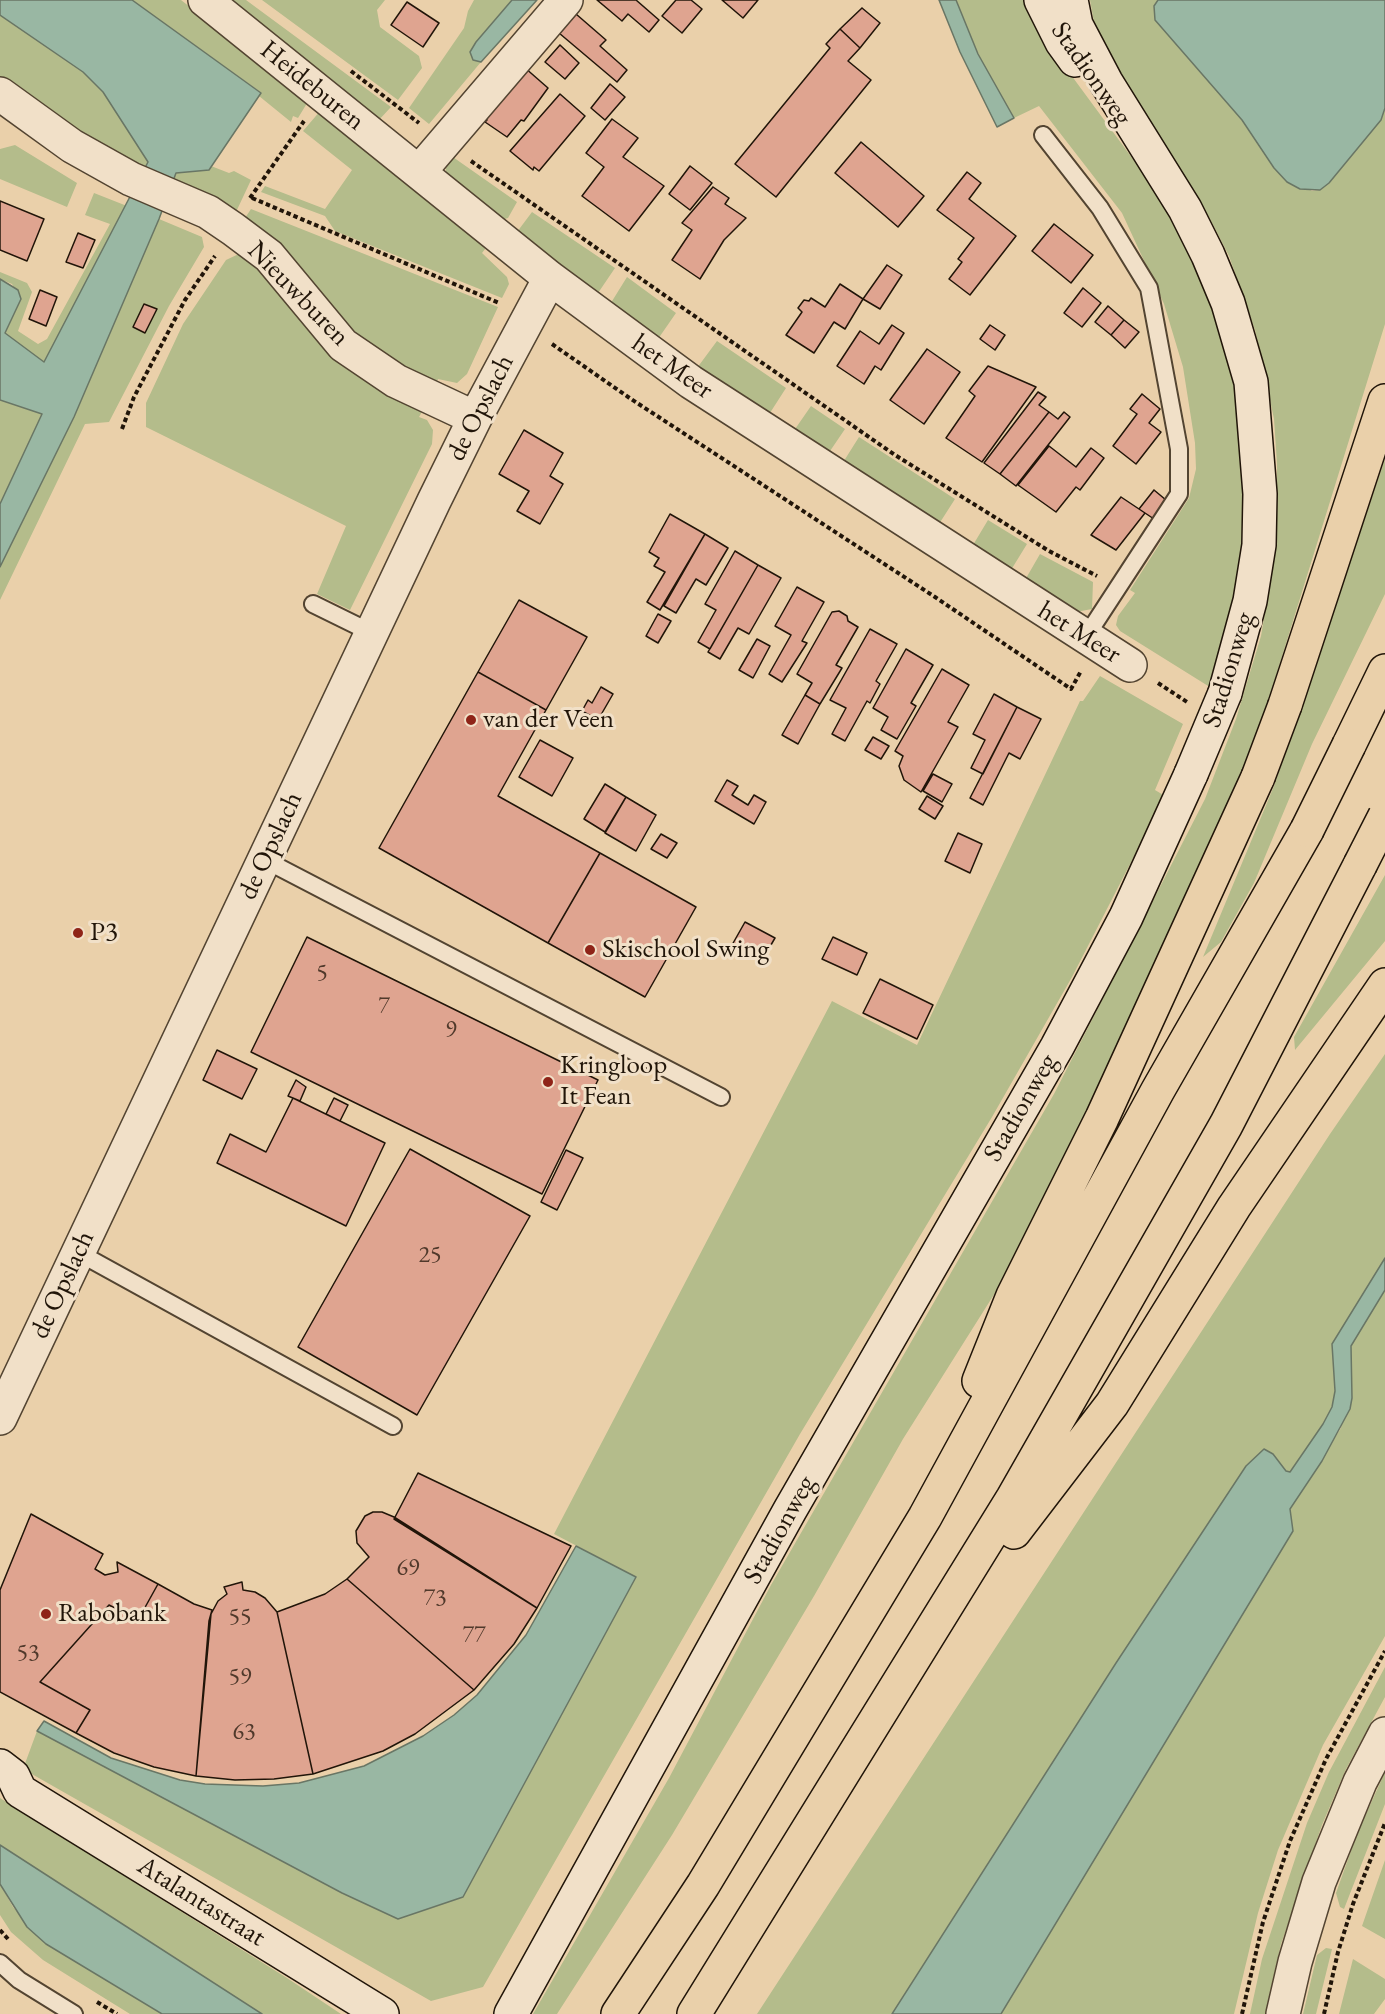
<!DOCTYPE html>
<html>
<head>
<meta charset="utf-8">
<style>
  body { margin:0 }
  canvas { display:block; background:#ead0aa }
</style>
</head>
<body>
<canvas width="1385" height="2014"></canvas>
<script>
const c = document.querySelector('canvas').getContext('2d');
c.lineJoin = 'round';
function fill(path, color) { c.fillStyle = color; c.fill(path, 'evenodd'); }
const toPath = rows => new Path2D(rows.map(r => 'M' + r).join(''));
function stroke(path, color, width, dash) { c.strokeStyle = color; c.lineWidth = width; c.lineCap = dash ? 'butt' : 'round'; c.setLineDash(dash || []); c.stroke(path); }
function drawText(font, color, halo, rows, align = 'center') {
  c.font = font + ' "EB Garamond",serif'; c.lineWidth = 6; c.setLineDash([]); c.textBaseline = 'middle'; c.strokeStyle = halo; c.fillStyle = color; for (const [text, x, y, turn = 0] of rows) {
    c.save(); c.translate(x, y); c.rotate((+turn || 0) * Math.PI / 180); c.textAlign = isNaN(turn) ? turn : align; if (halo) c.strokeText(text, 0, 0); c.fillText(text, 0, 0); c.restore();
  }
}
fill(toPath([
  [132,0,181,0,309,100,298,118,293,116,291,122,259,96,260,92],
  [223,0,246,0,391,107,378,121],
  [262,0,385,0,377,10,380,27,419,56,422,68,398,100],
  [474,0,512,0,476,42,473,60,481,62,429,124,409,108,464,28,468,11],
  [956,0,1028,0,1053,48,1074,79,1166,204,1184,238,1217,316,1237,395,1243,435,1244,531,1237,595,1213,689,1120,631,1116,625,1118,616,1135,593,1130,590,1189,498,1196,469,1195,443,1183,367,1164,304,1122,213,1039,106,1014,118,978,54],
  [1090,0,1158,0,1154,6,1155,20,1242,120,1274,168,1312,191,1320,190,1329,183,1381,120,1385,108,1385,324,1258,734,1183,909,1017,1258,903,1439,814,1596,672,1835,557,2014,533,2014,669,1778,771,1585,1054,1094,1205,799,1236,719,1261,636,1277,542,1277,464,1274,419,1255,330,1229,256,1209,217,1098,44],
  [0,15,83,72,103,92,123,121,148,162,145,167,103,147,0,78],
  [321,110,489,244,482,253,507,277,509,284,502,298,335,231,325,216,261,192,265,186,325,209,352,170,303,131],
  [15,145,77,183,67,207,0,179,0,149],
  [450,155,517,202,508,218,501,220,446,176,446,162],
  [211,166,229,173,234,171,251,180,236,212,174,180,176,173,208,170],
  [94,193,127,206,44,363,5,333,21,299,12,284,0,279,0,272,27,283,32,292,18,331,38,344,47,339,110,224,85,215],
  [251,209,498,307,467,374,457,383,438,379,434,388,369,350,245,218],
  [532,212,615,268,596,296,517,232],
  [159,219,202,237,204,247,169,306,109,422,85,424,0,600,0,567,74,417],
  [243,252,424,408,419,417,427,420,433,430,432,444,350,610,317,594,346,526,146,427,146,403,183,324,226,260],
  [627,277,676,313,658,339,609,306],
  [717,341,786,388,768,416,697,368],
  [0,400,42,414,0,504],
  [811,406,845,429,828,454,793,432],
  [859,437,955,499,939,524,842,464],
  [1385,459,1385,594,1312,744,1254,883,1221,942,1203,957,1274,786],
  [988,520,1027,544,1011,570,973,545],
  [1040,554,1093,582,1092,609,1076,612,1025,580],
  [1100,676,1183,724,1155,790,1165,796,1072,977,992,1117,800,1434,483,1987,431,2001,23,1769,37,1731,342,1893,398,1919,636,1577,554,1534,832,1001,917,1045,1080,701,1083,701],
  [1385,875,1385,941,1295,1050,1294,1037],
  [1385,1054,1385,1258,1332,1344,1335,1391,1332,1407,1323,1424,1290,1472,1286,1471,1273,1454,1246,1466,1116,1663,892,2014,757,2014,1330,1134],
  [1385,1290,1385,1636,1323,1745,1278,1850,1258,1913,1234,2014,1001,2014,1293,1531,1290,1509,1341,1428,1351,1345],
  [1385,1667,1385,1697,1346,1769,1322,1825,1281,1944,1265,2014,1250,2014,1262,1959,1307,1823,1329,1772],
  [1385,1772,1385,1804,1344,1909,1340,1907,1336,1893,1357,1834],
  [0,1798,287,1978,341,2014,262,2014,0,1845],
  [1385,1860,1385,1939,1362,1926],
  [0,1884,13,1907,46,1944,162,2014,130,2014,43,1960,11,1932,0,1915],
  [1326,1948,1332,1949,1316,2014,1303,2014,1317,1955],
  [1353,1959,1385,1979,1385,1999,1374,2014,1339,2014]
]), '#b4bc8b');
const water = toPath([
  [0,0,132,0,261,93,209,170,176,173,159,219,74,417,0,567,0,504,42,414,0,400,0,279,18,290,21,299,5,333,44,362,148,162,103,92,83,72,0,15,0,0],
  [512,0,537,0,481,62,473,60,470,52,476,42,512,0],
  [939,0,956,0,978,54,1014,118,997,127,960,52,939,0],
  [1158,0,1385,0,1385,108,1381,120,1329,183,1320,190,1300,189,1287,182,1274,168,1242,120,1155,20,1154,6,1158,0],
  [1385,1258,1385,1290,1351,1346,1352,1398,1350,1409,1322,1461,1290,1509,1293,1531,1001,2014,892,2014,1116,1663,1246,1466,1264,1449,1273,1454,1286,1471,1290,1472,1323,1424,1332,1407,1335,1391,1332,1344,1385,1258],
  [576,1546,636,1577,463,1897,398,1919,342,1893,37,1731,44,1721,111,1758,180,1780,205,1784,263,1786,299,1783,364,1766,423,1736,454,1715,477,1695,526,1635,576,1546],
  [0,1845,110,1916,262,2014,162,2014,46,1944,27,1927,0,1884,0,1845]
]);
fill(water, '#99b7a3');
stroke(water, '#697665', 1.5);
const building = toPath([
  [597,0,636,0,659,20,649,32,628,14,622,21,597,0],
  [676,0,691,0,702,9,682,33,662,16,676,0],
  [722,0,758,0,743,18,722,0],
  [407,2,439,23,423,47,391,25,407,2],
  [862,8,880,23,860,48,840,29,862,8],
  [576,14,606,40,600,46,627,70,617,82,559,33,576,14],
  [840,29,860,48,848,61,871,80,776,197,735,164,830,48,826,44,840,29],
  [560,45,579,63,565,79,545,62,560,45],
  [524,67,548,88,524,121,521,120,507,137,485,122,487,120,484,117,524,67],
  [610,84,625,97,605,120,591,108,610,84],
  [560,94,585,116,539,171,534,167,533,170,510,151,560,94],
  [612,119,638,138,623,157,664,186,629,231,582,196,604,167,586,153,612,119],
  [861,142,924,196,898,227,835,173,861,142],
  [690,166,712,183,690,210,669,194,690,166],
  [967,172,981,183,969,199,1016,236,970,295,949,279,962,262,958,259,974,238,937,210,967,172],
  [713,187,729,198,725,204,746,218,724,240,700,279,672,260,692,230,682,223,713,187],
  [0,201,44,219,27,261,0,250,0,201],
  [1054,224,1093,255,1071,283,1032,251,1054,224],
  [78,233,95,240,83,268,66,262,78,233],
  [887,265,902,275,880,309,863,299,887,265],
  [840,284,863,299,845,329,834,322,814,353,786,335,802,312,798,308,804,300,809,301,811,298,825,307,840,284],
  [1083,288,1101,303,1082,327,1064,313,1083,288],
  [40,290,57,297,46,326,29,319,40,290],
  [144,304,157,309,145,333,133,327,144,304],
  [1108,306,1124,320,1111,335,1095,322,1108,306],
  [1124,320,1139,332,1125,348,1111,335,1124,320],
  [892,325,904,333,881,370,875,366,864,384,837,366,860,331,879,344,892,325],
  [990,325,1005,335,995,350,980,339,990,325],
  [927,349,960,372,924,424,890,400,927,349],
  [988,366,1036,387,982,462,946,438,975,396,969,391,988,366],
  [1038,392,1046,397,1039,405,1049,412,1000,474,984,463,1038,392],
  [1142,394,1160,409,1149,423,1161,432,1136,464,1113,446,1137,414,1130,409,1142,394],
  [1049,412,1058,419,1064,412,1070,417,1016,486,1000,474,1049,412],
  [524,430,563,453,550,476,563,484,540,524,517,511,529,491,499,474,524,430],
  [1049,446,1076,467,1091,448,1104,458,1080,490,1076,487,1056,512,1018,485,1049,446],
  [1154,490,1166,500,1154,519,1139,509,1154,490],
  [1121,497,1145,513,1116,550,1091,535,1121,497],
  [670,514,705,534,660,610,647,602,665,572,654,566,659,558,649,552,670,514],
  [705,534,728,548,706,585,696,579,676,613,664,606,705,534],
  [735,551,758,565,710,649,698,642,716,610,705,604,735,551],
  [758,565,781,578,749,634,738,628,720,659,708,652,758,565],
  [797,587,824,602,802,641,807,643,782,682,769,674,791,635,775,626,797,587],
  [519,600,587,637,546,710,478,672,519,600],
  [839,611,847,616,848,621,858,627,836,665,842,668,820,704,805,695,812,683,797,674,832,612,839,611],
  [658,614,671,621,658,643,646,636,658,614],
  [870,629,897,644,876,681,880,684,870,703,867,701,845,741,832,734,846,708,830,700,870,629],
  [757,639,770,646,753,678,739,670,757,639],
  [906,649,933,665,911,703,916,706,897,739,881,730,888,717,873,708,906,649],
  [942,669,969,685,948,722,958,727,921,792,904,780,899,766,903,756,895,751,942,669],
  [478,672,546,710,498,796,600,853,548,943,379,848,478,672],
  [601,687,613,694,598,720,582,711,588,700,592,703,601,687],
  [994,694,1017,707,983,774,971,768,985,740,973,734,994,694],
  [805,695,820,704,798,744,782,735,805,695],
  [1017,707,1041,719,1020,759,1009,753,983,805,970,798,1017,707],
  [873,737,889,746,881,759,865,750,873,737],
  [540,740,573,758,552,796,519,777,540,740],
  [933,774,952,784,942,802,923,791,933,774],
  [727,780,738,786,732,795,748,805,754,795,766,802,754,824,715,801,727,780],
  [605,784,626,797,605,832,584,819,605,784],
  [927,796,943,806,935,819,919,809,927,796],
  [626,797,656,815,636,851,605,833,626,797],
  [958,833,982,844,970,873,945,861,958,833],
  [661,834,677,843,667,858,651,849,661,834],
  [600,853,696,907,645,997,548,943,600,853],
  [745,922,775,938,761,962,732,945,745,922],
  [307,937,598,1080,542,1194,251,1052,307,937],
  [833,937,867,953,857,975,822,959,833,937],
  [880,979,933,1005,917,1039,863,1013,880,979],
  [217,1050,257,1069,242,1099,203,1080,217,1050],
  [296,1080,306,1087,300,1101,288,1096,296,1080],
  [293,1098,385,1143,346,1226,217,1163,230,1134,266,1152,293,1098],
  [334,1098,348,1105,340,1121,326,1114,334,1098],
  [410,1149,530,1216,417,1415,298,1347,410,1149],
  [566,1150,583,1158,557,1210,541,1202,566,1150],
  [418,1473,571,1546,537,1608,394,1519,418,1473],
  [373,1512,382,1512,394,1517,537,1608,514,1644,474,1690,347,1579,369,1557,357,1543,356,1531,365,1516,373,1512],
  [31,1514,103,1554,95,1569,105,1575,118,1572,117,1562,158,1584,138,1620,109,1605,40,1682,90,1710,76,1733,0,1692,0,1590,31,1514],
  [347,1579,474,1690,415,1734,383,1751,313,1774,277,1612,325,1594,347,1579],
  [242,1582,243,1590,255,1592,265,1598,277,1612,313,1774,274,1779,235,1780,196,1776,211,1614,218,1601,227,1594,224,1587,242,1582],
  [158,1584,194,1604,212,1610,209,1621,196,1776,154,1767,114,1753,76,1733,90,1710,40,1682,109,1605,138,1620,158,1584]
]);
fill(building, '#dfa490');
stroke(building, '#211509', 1.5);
const service = toPath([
  [1043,135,1100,208,1149,288,1179,449,1179,494,1085,638],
  [313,604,372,633],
  [265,860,721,1097],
  [79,1253,393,1426],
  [0,1963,19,1980,74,2014]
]);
const minor = toPath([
  [205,0,550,278,691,382,1130,665],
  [0,94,72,146,131,179,208,212,233,229,269,256,343,345,396,381,475,418],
  [419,172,566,0],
  [0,1418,434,501,475,418,550,278]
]);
const tertiary = toPath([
  [1283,2014,1295,1962,1319,1882,1360,1782,1385,1734]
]);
const secondary = toPath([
  [1041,0,1062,42,1075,60],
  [1071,0,1076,25,1106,82,1185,209,1208,255,1228,303,1251,382,1260,494,1259,545,1250,601,1225,693],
  [0,1766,13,1776,20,1791,382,2014],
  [511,2014,790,1510,1057,1047,1126,917,1191,774]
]);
const motorway = toPath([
  [1285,705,1385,401],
  [1349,745,1385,671],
  [979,1381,1013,1296,1102,1118,1258,777],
  [1014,1532,1112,1404,1234,1207,1385,985],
  [618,2014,703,1885,925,1517,1158,1090,1307,830],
  [694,2014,1013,1498,1226,1125,1360,865]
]);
stroke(service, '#534431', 20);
stroke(minor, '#534431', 36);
stroke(tertiary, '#534431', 36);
stroke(secondary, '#211509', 36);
stroke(motorway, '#211509', 36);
stroke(toPath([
  [351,71,419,123],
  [471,161,895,455,1049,551,1097,576],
  [250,198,304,121],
  [252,198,499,303],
  [552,344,631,399,935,597,1071,689,1081,671],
  [122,429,134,397,185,300,215,256],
  [1158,683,1187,702],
  [0,1930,8,1939],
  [97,2002,117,2014],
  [1242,2014,1263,1922,1290,1841,1326,1759,1385,1651],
  [1324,2014,1338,1952,1353,1904,1385,1823]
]), '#211509', 4, [4.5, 3]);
stroke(service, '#f1e0c8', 16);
stroke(minor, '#f1e0c8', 33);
stroke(tertiary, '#f1e0c8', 33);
stroke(secondary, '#f1e0c8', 33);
stroke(motorway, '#ead0aa', 33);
const secondaryBridge = toPath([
  [1191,774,1225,693]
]);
const motorwayBridge = toPath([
  [1258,777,1285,705],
  [1307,830,1349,745],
  [1360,865,1385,816]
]);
stroke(secondaryBridge, '#211509', 36, []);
stroke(motorwayBridge, '#211509', 36, []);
stroke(secondaryBridge, '#f1e0c8', 33);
stroke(motorwayBridge, '#ead0aa', 33);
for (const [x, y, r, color] of [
  [471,720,6,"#8f2418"],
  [78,933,6,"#8f2418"],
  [590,950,6,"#8f2418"],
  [548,1082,6,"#8f2418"],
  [46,1614,6,"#8f2418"]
]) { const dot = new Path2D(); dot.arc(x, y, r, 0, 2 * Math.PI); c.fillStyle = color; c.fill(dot); stroke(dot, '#f1e0c8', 2); }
drawText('24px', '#50392b', null, [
  ["5",322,973],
  ["7",384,1006],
  ["9",451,1030],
  ["25",430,1255],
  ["69",408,1568],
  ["73",435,1598],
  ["55",240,1617],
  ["77",474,1635],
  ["53",28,1653],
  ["59",240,1677],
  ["63",244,1732]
]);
drawText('27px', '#211509', '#f1e0c8', [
  ["Stadionweg",1091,74,55],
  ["Heideburen",312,86,39],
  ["Nieuwburen",298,294,46],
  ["het Meer",672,367,35],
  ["de Opslach",481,408,-63],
  ["het Meer",1079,633,32],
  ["Stadionweg",1229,670,-73],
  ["de Opslach",271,846,-65],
  ["Stadionweg",1021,1108,-60],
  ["de Opslach",63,1285,-65],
  ["Stadionweg",780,1530,-61],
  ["Atalantastraat",201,1902,32]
]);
drawText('27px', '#211509', '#f1e0c8', [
  ["van der Veen",483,720],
  ["P3",90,933],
  ["Skischool Swing",602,950],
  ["Kringloop",560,1066],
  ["It Fean",560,1097],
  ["Rabobank",58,1614]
], 'left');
</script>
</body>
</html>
